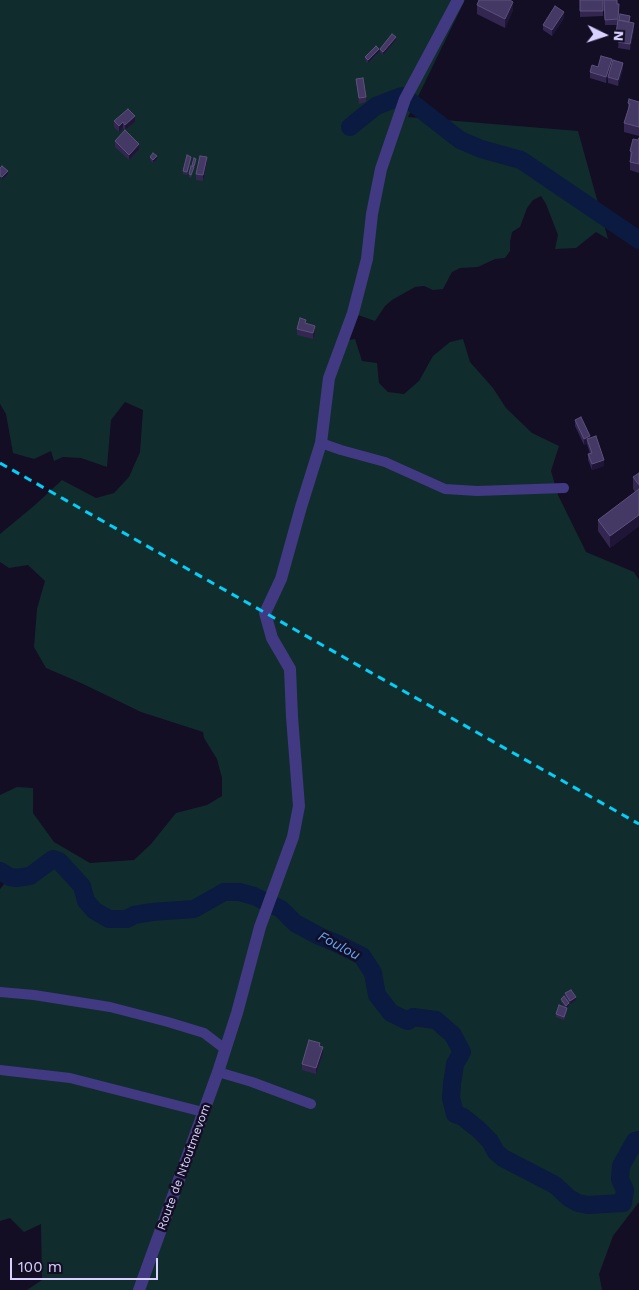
<!DOCTYPE html>
<html>
<head>
<meta charset="utf-8">
<style>
  body { margin:0 }
  #map { position:relative; width:639px; height:1290px; overflow:hidden; background:#130e23; font-family:"Work Sans",sans-serif }
  canvas { display:block }
  .north { position:absolute; left:579px; top:10px; width:50px; height:50px; -webkit-text-stroke:4px #130e23; paint-order:stroke; rotate:94deg; font-size:14px; font-weight:700; line-height:20px; text-align:center; color:#d9d1ff }
  .north::after { content:''; display:block; margin:auto; width:18px; height:22px; background:#d9d1ff; clip-path:polygon(50% 0,100% 100%,50% 72%,0 100%) }
  .scale { position:absolute; left:10px; top:1258px; width:148px; height:22px; box-sizing:border-box; border:2px solid #d9d1ff; border-top:0; padding-left:6px; font-size:15px; line-height:18px; white-space:nowrap; color:#d9d1ff; -webkit-text-stroke:4px #130e23; paint-order:stroke }
</style>
</head>
<body>
<div id="map">
<canvas width="639" height="1290"></canvas>
<div class="north">N</div>
<div class="scale">100 m</div>
</div>
<script>
const c = document.querySelector('canvas').getContext('2d');
c.lineJoin = 'round';
function fill(path, color) { c.fillStyle = color; c.fill(path, 'evenodd'); }
const toPath = rows => new Path2D(rows.map(r => 'M' + r).join(''));
function stroke(path, color, width, dash) { c.strokeStyle = color; c.lineWidth = width; c.lineCap = dash ? 'butt' : 'round'; c.setLineDash(dash || []); c.stroke(path); }
function drawText(font, color, halo, rows, align = 'center') {
  c.font = font + ' "Work Sans",sans-serif'; c.lineWidth = 5; c.setLineDash([]); c.textBaseline = 'middle'; c.strokeStyle = halo; c.fillStyle = color; for (const [text, x, y, turn = 0] of rows) {
    c.save(); c.translate(x, y); c.rotate((+turn || 0) * Math.PI / 180); c.textAlign = isNaN(turn) ? turn : align; if (halo) c.strokeText(text, 0, 0); c.fillText(text, 0, 0); c.restore();
  }
}
fill(toPath([
  [0,0,465,0,408,117,578,131,608,239,596,232,576,248,555,249,558,235,546,204,541,196,533,200,527,208,520,227,512,232,510,242,510,251,505,258,495,259,478,267,460,268,452,272,443,289,433,290,424,286,415,287,392,300,385,306,375,321,358,315,343,341,355,339,362,361,377,363,379,383,388,392,404,394,419,381,433,356,450,342,463,339,470,362,493,388,506,408,532,433,559,446,551,471,558,495,586,552,634,572,639,580,639,1202,613,1236,599,1274,602,1290,27,1290,42,1280,41,1224,24,1232,10,1218,0,1221,0,889,10,877,0,871,0,795,17,787,33,788,33,813,54,842,90,863,134,860,151,844,176,813,207,805,222,796,222,778,217,759,204,738,203,732,141,712,81,683,46,668,34,647,37,609,45,581,28,565,9,568,0,562,0,534,35,505,62,480,96,498,114,493,129,477,140,452,143,410,125,402,111,420,107,467,81,458,63,457,54,461,51,451,34,459,13,453,6,414,0,404]
]), '#112c2d');
stroke(toPath([
  [410,101,460,140,481,149,521,160,639,240],
  [350,127,376,106,402,96],
  [0,871,10,877,16,878,30,876,53,859,59,861,82,886,86,901,95,911,109,919,127,919,134,915,152,912,194,909,224,892,239,892,254,896,281,909,295,923,319,936,336,943,362,956,373,973,377,995,391,1013,408,1021,413,1017,436,1020,453,1035,462,1052,455,1064,452,1084,451,1098,455,1114,463,1117,479,1130,490,1141,496,1152,503,1158,555,1185,569,1198,578,1203,588,1205,623,1203,625,1190,620,1179,621,1166,635,1141,639,1140]
]), '#0a1a40', 18);
stroke(toPath([
  [321,443,341,450,385,462,445,489,477,491,564,488],
  [0,992,34,995,110,1007,168,1022,204,1033,225,1049],
  [0,1070,70,1078,203,1112],
  [218,1072,252,1082,311,1104]
]), '#413a82', 10);
stroke(toPath([
  [139,1290,218,1072,237,1013,260,927,293,837,299,806,292,717,290,669,272,638,265,613,281,579,301,507,321,443,329,378,353,313,367,259,372,214,381,169,405,99,458,0]
]), '#413a82', 12);
stroke(toPath([
  [0,463,639,824]
]), '#03cff8', 3, [8, 6]);
fill(toPath([
  [580,0,603,0,603,16,580,17],
  [604,0,617,0,618,20,629,22,634,29,630,50,618,48,619,39,616,39,617,25,605,25],
  [477,5,513,10,505,28,477,14],
  [564,18,552,36,543,30,543,25],
  [396,40,383,55,380,52,380,49],
  [379,52,368,63,365,60,365,57],
  [612,65,623,69,618,86,608,83,608,77,606,83,590,78,590,72,598,67],
  [356,79,366,97,366,102,359,104],
  [639,102,639,136,624,132,624,123,628,111,628,103],
  [114,121,135,122,125,130,123,128,119,132,114,127],
  [639,138,639,173,630,170,630,151,638,140],
  [115,141,139,150,129,160,115,147],
  [150,157,157,159,153,163,150,160],
  [191,160,187,175,183,174,183,171],
  [196,162,191,178,189,177,189,174,192,165],
  [207,163,203,181,196,180,196,174],
  [306,324,315,332,313,339,297,335,297,329],
  [575,420,590,438,604,466,592,470,588,460,588,454,590,454,587,444,584,445,575,426],
  [639,473,639,526,610,548,598,531,598,520,635,492,633,489,633,477],
  [565,993,576,1000,569,1003,569,1006,567,1008,567,1011,564,1020,556,1017,556,1014,565,1007,561,1002,561,999,568,1001,565,996],
  [320,1046,323,1053,316,1074,302,1070,302,1064]
]), '#332751');
fill(toPath([
  [513,2,513,10,505,28,505,19],
  [564,12,564,18,552,36,552,30],
  [634,23,634,29,630,50,630,44],
  [396,37,396,40,383,55,383,52],
  [379,49,379,52,368,63,368,60],
  [612,59,612,65,606,83,606,77],
  [623,63,623,69,618,86,618,80],
  [135,116,135,122,125,130,125,125],
  [123,122,123,128,119,132,119,126],
  [139,144,139,150,129,160,129,155],
  [157,156,157,159,153,163,153,160],
  [207,157,207,163,203,181,203,175],
  [8,171,8,174,2,180,2,177],
  [315,326,315,332,313,339,313,333],
  [590,436,590,442,587,439,587,444,584,445,584,439],
  [604,460,604,466,592,470,592,464],
  [639,515,639,526,610,548,610,536],
  [576,997,576,1000,570,1004,570,1001],
  [569,1003,569,1006,566,1008,566,1006],
  [323,1047,323,1053,316,1074,316,1068]
]), '#1e1537');
const building = toPath([
  [479,0,510,0,513,2,505,19,477,5,479,0],
  [580,0,603,0,603,11,580,11,580,0],
  [604,0,617,0,617,4,619,4,618,19,605,20,604,0],
  [555,6,564,12,552,30,543,25,555,6],
  [620,14,630,16,629,22,619,20,620,14],
  [618,20,634,23,630,44,618,42,620,34,616,33,618,20],
  [392,34,396,37,383,52,380,49,392,34],
  [376,46,379,49,368,60,365,57,376,46],
  [601,56,612,59,606,77,590,72,592,65,598,67,601,56],
  [613,60,623,63,618,80,608,77,613,60],
  [363,78,366,97,359,98,356,79,363,78],
  [629,99,639,102,639,127,624,123,630,104,628,103,629,99],
  [128,109,135,116,125,125,123,122,119,126,114,121,128,109],
  [125,130,139,144,129,155,115,141,125,130],
  [639,138,639,164,630,162,632,152,630,151,633,139,638,140,639,138],
  [153,153,157,156,153,160,150,157,153,153],
  [187,155,191,157,187,172,183,171,187,155],
  [200,156,207,157,203,175,196,174,200,156],
  [194,158,196,159,194,166,192,165,194,158],
  [2,166,8,171,2,177,0,176,0,168,2,166],
  [191,166,194,167,191,175,189,174,191,166],
  [300,318,306,320,305,323,315,326,313,333,297,329,300,318],
  [581,417,590,436,584,439,575,420,581,417],
  [596,436,604,460,592,464,588,454,592,453,587,439,596,436],
  [639,473,639,485,633,477,639,473],
  [639,489,639,515,610,536,598,520,639,489],
  [571,990,576,997,570,1001,565,993,571,990],
  [564,996,569,1003,566,1006,561,999,564,996],
  [559,1005,567,1008,564,1017,556,1014,559,1005],
  [309,1040,320,1043,319,1046,323,1047,316,1068,302,1064,309,1040]
]);
fill(building, '#443964');
stroke(building, '#5c517c', 1);
drawText('12px', '#d9d1ff', '#130e23', [
  ["Route de Ntoutmevom",184,1167,-70]
]);
drawText('italic 14px', '#60aafd', '#130e23', [
  ["Foulou",339,946,28]
]);
</script>
</body>
</html>
